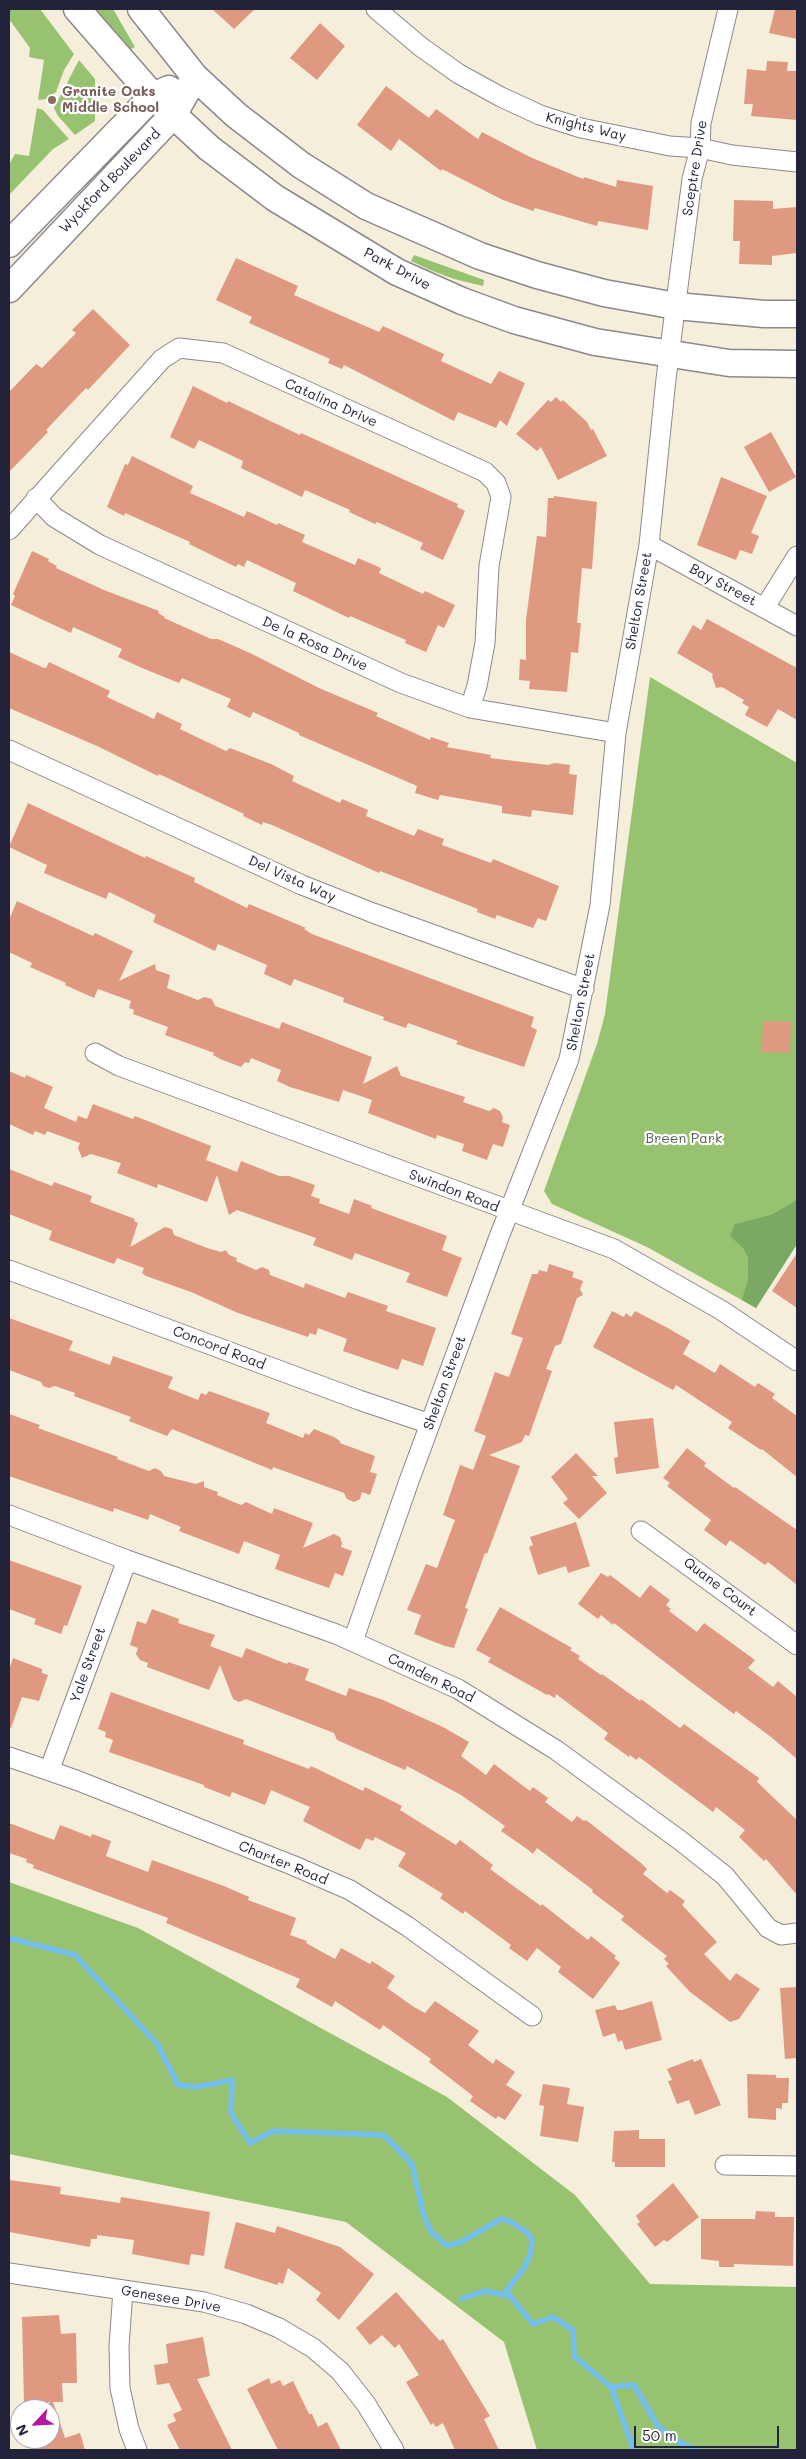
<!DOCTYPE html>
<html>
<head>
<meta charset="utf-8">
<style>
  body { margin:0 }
  #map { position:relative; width:806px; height:2459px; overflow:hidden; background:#f5eedb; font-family:Mali,sans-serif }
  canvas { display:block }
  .frame { position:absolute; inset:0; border:10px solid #22223b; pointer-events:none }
  .north { position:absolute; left:10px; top:2399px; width:50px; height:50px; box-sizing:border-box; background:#fff; border:1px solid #a7a7b1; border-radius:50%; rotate:245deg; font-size:14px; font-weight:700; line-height:20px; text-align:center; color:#22223b }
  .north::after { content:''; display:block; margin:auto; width:18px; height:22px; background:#b5179e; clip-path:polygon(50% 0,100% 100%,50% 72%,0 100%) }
  .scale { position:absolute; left:634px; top:2426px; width:145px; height:22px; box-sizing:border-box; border:2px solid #22223b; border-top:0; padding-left:6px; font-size:15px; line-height:18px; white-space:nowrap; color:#22223b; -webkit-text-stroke:4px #fff; paint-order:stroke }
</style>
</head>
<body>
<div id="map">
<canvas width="806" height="2459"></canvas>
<div class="frame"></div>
<div class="north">N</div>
<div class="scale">50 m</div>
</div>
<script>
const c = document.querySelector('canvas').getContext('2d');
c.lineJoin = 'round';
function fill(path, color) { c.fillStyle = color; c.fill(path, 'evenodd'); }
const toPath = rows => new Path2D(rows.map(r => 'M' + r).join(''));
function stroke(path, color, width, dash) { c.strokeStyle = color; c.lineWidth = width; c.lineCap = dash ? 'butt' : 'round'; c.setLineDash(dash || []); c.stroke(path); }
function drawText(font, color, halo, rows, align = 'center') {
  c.font = font + ' Mali,sans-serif'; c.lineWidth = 4.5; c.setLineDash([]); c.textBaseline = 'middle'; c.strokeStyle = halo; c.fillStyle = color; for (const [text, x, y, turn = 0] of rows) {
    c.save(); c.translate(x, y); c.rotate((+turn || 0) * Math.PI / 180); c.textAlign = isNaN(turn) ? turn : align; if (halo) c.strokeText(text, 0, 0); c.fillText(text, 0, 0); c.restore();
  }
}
fill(toPath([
  [9,9,40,9,74,54,64,70,56,92,47,99,38,100,44,60,29,57,30,48,9,19],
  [95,9,113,9,135,47,129,50],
  [79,60,95,79,95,121,75,135,58,116,54,108],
  [37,108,43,110,69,139,53,149,9,195,9,165,15,154,29,156],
  [414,255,484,280,483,286,454,279,430,270,411,261],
  [650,677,797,763,797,1244,756,1308,647,1247,552,1204,544,1191,597,1044,605,1014],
  [9,1882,138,1928,447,2097,575,2195,650,2284,797,2287,797,2450,537,2450,504,2342,346,2222,9,2154]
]), '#97c370');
fill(toPath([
  [797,1200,797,1244,756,1308,742,1300,748,1279,748,1257,743,1248,730,1236,735,1224,771,1215]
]), '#79a962');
stroke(toPath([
  [9,1938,75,1955,158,2045,178,2085,198,2087,232,2080,231,2113,250,2143,273,2131,384,2135,412,2164,423,2213,431,2232,447,2246,461,2242,501,2219,511,2222,528,2233,532,2240,530,2255,524,2268,506,2291,533,2324,553,2317,573,2330,574,2356,611,2387,634,2450],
  [461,2299,485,2291,510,2296],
  [611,2387,634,2385,658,2426,679,2442,697,2450]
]), '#74bfee', 5.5);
fill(toPath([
  [212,9,255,9,234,29],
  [775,9,797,9,797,39,769,33],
  [320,23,345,46,317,80,290,58],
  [767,61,788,62,787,71,797,71,797,120,751,116,753,104,744,104,747,69,766,71],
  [386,86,429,118,436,109,478,139,482,132,530,157,583,179,584,177,616,187,617,180,653,186,648,230,598,221,597,226,535,208,533,211,503,200,442,169,441,171,399,139,391,151,357,125],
  [734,200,773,201,773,209,797,207,797,253,772,256,772,265,739,264,740,241,733,241],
  [236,258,298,286,294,295,379,332,383,326,444,354,441,361,491,384,499,371,525,383,507,426,500,420,496,428,458,412,454,421,344,365,342,369,328,363,330,359,249,323,252,317,216,300],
  [93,309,130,345,88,390,86,388,46,430,48,432,9,472,9,392,36,364,42,368,76,333,72,330],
  [193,386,227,403,228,401,300,435,301,433,458,504,457,507,465,511,443,560,420,549,423,543,377,522,375,524,349,512,350,510,305,490,302,497,241,468,243,461,199,440,194,449,170,437],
  [556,397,561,402,563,400,587,422,591,430,593,429,607,456,558,480,541,447,537,451,516,434,548,400,551,402],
  [771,432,796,477,769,492,744,447],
  [132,456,193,486,190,493,244,517,247,511,277,525,278,523,305,535,302,542,355,565,358,558,381,568,379,573,423,594,425,591,455,605,444,628,438,625,426,652,405,643,406,640,350,616,349,618,293,591,296,583,247,560,244,567,238,564,236,567,189,544,190,542,125,513,124,516,107,507,125,464,128,465],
  [721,477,767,496,751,533,759,536,752,554,740,550,736,560,697,545],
  [554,496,597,502,592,569,582,568,577,623,581,623,578,653,571,652,567,692,529,689,530,681,519,680,520,659,526,660,526,620,537,536,546,537,548,498,554,498],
  [32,551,49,559,48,561,57,566,56,568,104,590,159,611,158,613,165,617,164,618,211,639,218,639,250,653,319,688,378,713,376,716,430,740,431,737,449,743,447,747,491,755,490,758,548,765,555,763,570,765,569,774,577,775,573,815,532,810,531,817,502,813,502,806,440,795,438,800,415,793,417,786,299,735,299,733,253,712,250,718,227,707,231,699,182,678,179,683,142,668,118,657,122,649,73,627,71,633,11,605,15,596,13,594],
  [707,619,797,668,797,720,778,709,767,727,745,715,749,707,742,703,744,700,722,687,716,688,712,676,713,674,677,653,693,625,701,630],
  [9,652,44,668,46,668,49,662,110,691,107,697,154,719,157,712,182,724,180,729,226,751,230,748,271,764,294,776,292,781,340,803,342,799,368,810,366,816,414,836,418,829,444,839,442,845,491,863,493,859,559,886,546,921,538,918,533,928,497,915,495,919,477,912,478,909,380,871,379,873,272,825,263,822,262,825,243,816,244,814,159,774,158,776,97,746,9,708],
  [28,803,145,858,146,856,195,878,194,882,247,908,249,904,306,928,304,929,312,934,534,1017,531,1027,537,1030,524,1067,456,1044,458,1041,408,1023,406,1028,383,1020,384,1017,343,1002,344,998,294,979,291,986,264,974,267,965,218,944,215,951,179,934,153,922,156,915,109,892,106,899,44,873,47,865,9,847],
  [17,901,93,936,95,933,133,951,119,981,155,964,156,970,170,975,167,988,198,1000,204,997,212,999,215,1006,279,1029,282,1022,372,1057,363,1084,397,1066,401,1076,465,1097,463,1102,489,1111,494,1108,500,1111,503,1117,502,1122,510,1125,503,1147,493,1144,487,1160,462,1151,464,1144,437,1135,436,1139,368,1113,372,1100,343,1090,339,1102,290,1087,277,1081,281,1070,251,1058,249,1063,245,1062,241,1067,220,1059,213,1055,214,1053,165,1035,168,1027,133,1014,134,1010,129,1008,131,1001,98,989,94,998,65,985,66,983,30,967,32,963,9,952,9,920],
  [763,1021,791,1022,790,1053,762,1052],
  [9,1071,25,1078,26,1075,53,1087,44,1108,76,1122,78,1116,87,1119,93,1104,133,1119,135,1116,211,1146,206,1160,237,1172,241,1161,279,1176,289,1176,315,1185,311,1196,320,1199,319,1203,349,1214,354,1199,372,1206,371,1208,447,1236,442,1250,462,1258,447,1297,406,1282,410,1273,355,1253,352,1260,313,1245,316,1238,237,1210,229,1215,217,1175,207,1202,158,1184,157,1188,117,1173,121,1163,91,1154,82,1158,78,1148,80,1143,47,1131,45,1135,35,1131,33,1135,9,1124],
  [9,1169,52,1186,54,1182,92,1196,90,1202,135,1219,134,1221,138,1223,130,1247,165,1227,172,1229,174,1235,207,1248,221,1252,226,1250,229,1255,237,1258,236,1261,256,1270,262,1267,269,1270,270,1275,304,1288,305,1283,345,1298,348,1292,388,1306,386,1311,436,1328,423,1366,402,1359,398,1370,372,1361,343,1351,347,1339,318,1328,316,1335,310,1333,308,1337,238,1313,191,1292,146,1276,142,1273,144,1268,117,1258,114,1264,49,1240,52,1231,9,1214],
  [797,1253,797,1308,772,1291],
  [549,1264,574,1272,572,1277,583,1281,580,1289,583,1295,577,1298,561,1344,555,1346,546,1369,552,1371,529,1436,525,1435,522,1442,489,1455,520,1466,487,1554,485,1553,465,1608,468,1609,454,1648,445,1646,414,1634,421,1615,407,1610,426,1564,437,1568,455,1520,443,1515,460,1465,473,1470,486,1436,474,1431,495,1372,509,1377,523,1338,511,1334,532,1274,538,1274,539,1270,547,1272],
  [612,1311,624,1317,626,1313,631,1317,635,1311,666,1327,690,1341,683,1354,715,1373,720,1364,755,1387,758,1383,775,1394,772,1398,797,1416,797,1477,762,1449,761,1450,728,1428,732,1422,676,1385,673,1390,593,1347],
  [9,1318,73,1341,69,1350,110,1365,113,1356,173,1377,168,1388,198,1400,201,1393,206,1395,209,1391,270,1413,266,1423,303,1438,305,1433,309,1435,314,1429,334,1437,340,1441,340,1443,375,1456,370,1472,377,1474,370,1495,362,1492,360,1499,354,1502,347,1499,344,1493,273,1467,272,1470,172,1429,167,1436,129,1421,131,1417,74,1396,75,1393,55,1386,49,1388,43,1386,41,1382,9,1370],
  [9,1414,40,1425,38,1428,118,1457,117,1459,149,1471,155,1468,161,1471,164,1476,196,1484,204,1481,204,1487,218,1492,217,1495,241,1505,246,1502,272,1514,274,1508,313,1523,303,1548,334,1534,340,1537,342,1543,341,1547,352,1551,343,1576,335,1573,329,1588,275,1569,280,1555,244,1541,239,1554,179,1531,181,1527,150,1514,148,1520,114,1508,113,1512,9,1476],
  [653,1418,659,1468,616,1474,614,1458,618,1457,614,1422],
  [687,1448,706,1463,704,1466,734,1488,735,1487,797,1530,797,1585,768,1562,765,1565,730,1540,726,1546,704,1530,711,1520,667,1486,670,1483,663,1478],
  [576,1453,598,1476,592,1476,607,1493,579,1519,563,1503,568,1499,551,1477],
  [576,1522,590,1566,568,1573,566,1566,538,1575,529,1547,533,1545,530,1537],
  [9,1560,82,1586,67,1626,64,1625,61,1634,34,1624,36,1619,9,1609],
  [601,1573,608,1577,610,1575,640,1598,650,1585,670,1600,666,1605,671,1609,669,1611,697,1632,704,1623,755,1660,748,1668,773,1687,778,1681,797,1697,797,1759,771,1737,736,1711,734,1714,692,1683,614,1623,613,1625,601,1615,598,1619,578,1604],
  [500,1607,572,1648,570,1650,580,1656,578,1659,601,1675,602,1674,640,1701,641,1699,680,1728,684,1724,759,1778,757,1782,797,1820,797,1895,766,1859,764,1861,739,1837,745,1830,716,1807,713,1812,639,1757,636,1760,630,1755,629,1757,604,1739,608,1733,556,1694,555,1698,548,1694,547,1695,488,1662,491,1658,476,1650],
  [152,1609,179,1619,178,1623,215,1635,210,1646,242,1658,246,1648,287,1664,288,1662,309,1669,305,1680,346,1696,349,1688,383,1700,443,1727,469,1742,461,1756,486,1775,494,1764,530,1791,533,1787,548,1798,545,1802,572,1822,577,1816,584,1821,586,1820,641,1863,647,1869,643,1874,667,1893,670,1890,685,1901,682,1905,717,1942,704,1954,730,1981,736,1973,760,1989,739,2019,730,2022,690,1992,666,1966,669,1964,664,1959,667,1956,621,1920,624,1916,592,1892,593,1890,537,1848,533,1854,527,1849,501,1831,505,1826,461,1795,407,1766,405,1770,337,1740,334,1733,246,1699,239,1702,233,1699,220,1665,209,1690,147,1667,148,1663,140,1660,136,1654,138,1648,130,1645,137,1621,146,1624],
  [13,1658,42,1669,42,1673,48,1675,39,1701,22,1697,11,1728,9,1728,9,1670],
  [111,1692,244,1740,243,1744,309,1769,311,1766,363,1791,365,1787,402,1806,400,1810,456,1845,460,1840,493,1865,490,1869,541,1906,542,1904,588,1940,591,1936,616,1956,614,1958,620,1963,593,1999,558,1972,561,1967,537,1948,527,1961,509,1948,511,1945,465,1911,463,1914,440,1898,443,1894,398,1866,406,1853,375,1837,373,1841,366,1838,360,1850,303,1821,310,1807,271,1790,265,1805,232,1792,230,1797,204,1787,204,1785,109,1752,113,1740,105,1737,106,1732,98,1729],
  [9,1823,54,1840,60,1825,91,1837,92,1834,111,1841,106,1856,148,1872,152,1860,224,1886,249,1897,248,1900,296,1918,290,1935,307,1941,306,1943,335,1959,341,1948,370,1964,372,1961,395,1976,387,1988,414,2007,425,2013,435,2001,479,2031,468,2045,493,2064,496,2059,515,2072,506,2085,522,2095,505,2120,498,2116,496,2119,470,2101,473,2096,429,2062,431,2059,383,2025,380,2030,335,2001,332,2007,296,1987,300,1979,166,1923,168,1918,33,1868,34,1865,26,1862,27,1859,9,1853],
  [797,1987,797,2058,785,2059,780,1988],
  [652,2001,662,2040,625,2050,622,2040,618,2042,615,2033,603,2037,595,2010,615,2005,617,2010,622,2010],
  [693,2059,694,2062,701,2059,721,2105,695,2115,689,2100,677,2104,668,2081,672,2080,667,2069],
  [747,2074,776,2075,776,2078,789,2078,788,2103,782,2103,782,2109,776,2108,776,2120,748,2118],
  [543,2084,570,2088,567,2104,584,2107,578,2142,540,2136,544,2106,539,2105],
  [639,2130,639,2139,665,2139,665,2167,615,2167,615,2162,612,2162,614,2131],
  [9,2180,61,2187,60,2194,120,2203,121,2197,210,2212,204,2256,191,2254,189,2265,132,2254,134,2240,97,2235,97,2239,91,2239,90,2247,9,2232],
  [673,2183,699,2217,667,2242,664,2240,655,2247,637,2224,640,2222,636,2216],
  [756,2211,775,2212,775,2217,794,2217,793,2266,734,2264,734,2267,719,2267,719,2261,701,2259,701,2219,755,2219],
  [236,2222,275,2233,277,2226,340,2247,374,2274,339,2320,316,2300,321,2293,288,2268,283,2284,279,2282,277,2285,224,2268],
  [396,2292,440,2341,443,2339,490,2416,484,2419,499,2450,455,2450,443,2423,436,2427,433,2423,431,2425,406,2382,419,2375,399,2344,395,2348,382,2335,370,2345,356,2328],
  [59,2315,61,2334,76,2333,77,2383,62,2383,63,2402,53,2402,65,2438,80,2433,85,2450,38,2450,37,2447,50,2443,50,2402,24,2404,22,2317],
  [203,2337,210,2376,197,2379,232,2450,180,2450,167,2425,176,2421,173,2414,182,2410,169,2383,157,2385,154,2365,168,2363,166,2344],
  [269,2378,271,2384,280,2380,283,2386,293,2381,309,2414,312,2414,318,2427,327,2422,341,2450,278,2450,247,2389]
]), '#df9981');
const street = toPath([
  [376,9,421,47,459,74,501,97,540,115,581,128,670,146,700,148,732,155,797,162],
  [36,498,54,517,100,545,401,683,470,708,616,733],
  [9,530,162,359,179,348,223,353,485,472,496,483,501,497,489,566,485,643,477,686,470,708],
  [649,545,797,626],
  [765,607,797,556],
  [9,750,302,885,373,913,584,989],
  [95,1053,119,1066,614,1249,721,1310,797,1361],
  [9,1270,359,1400,430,1424],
  [9,1515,127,1560,336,1634,458,1689,556,1750,681,1841,725,1876,768,1928,781,1935,797,1933],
  [641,1531,797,1645],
  [353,1641,409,1481,499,1237,569,1059,600,905,616,733,649,545,666,379,692,179,700,148,701,123,728,9],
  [9,1757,76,1780,292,1865,350,1890,407,1926,532,2016],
  [49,1771,127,1560],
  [725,2165,797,2166],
  [9,2273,204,2302,246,2314,279,2328,313,2348,340,2371,366,2404,394,2450],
  [123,2290,119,2347,120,2388,129,2429,137,2450]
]);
const secondary = toPath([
  [77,9,153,96,209,148,275,198,397,272,462,301,514,320,595,342,729,363,797,364],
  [141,9,195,77,236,115,301,165,366,206,480,256,537,275,604,293,676,306,764,314,797,314],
  [9,244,153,96,169,89],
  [9,289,173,115,195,77]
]);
stroke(street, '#8c888b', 21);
stroke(secondary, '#8c888b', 29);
stroke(street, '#fff', 19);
stroke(secondary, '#fff', 26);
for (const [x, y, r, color] of [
  [52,100,5,"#8d6e63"]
]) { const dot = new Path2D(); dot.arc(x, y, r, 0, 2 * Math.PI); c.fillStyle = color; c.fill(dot); stroke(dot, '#fff', 2); }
drawText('bold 14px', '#785e54', '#fff', [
  ["Granite Oaks",62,92],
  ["Middle School",62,108]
], 'left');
drawText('14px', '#22223b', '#fff', [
  ["Knights Way",586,127,14],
  ["Sceptre Drive",695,168,-81],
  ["Wyckford Boulevard",110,181,-46],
  ["Park Drive",397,269,28],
  ["Catalina Drive",331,403,24],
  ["Bay Street",723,585,28],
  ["Shelton Street",639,601,-80],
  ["De la Rosa Drive",315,644,24],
  ["Del Vista Way",292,879,24],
  ["Shelton Street",581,1002,-79],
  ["Swindon Road",454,1191,21],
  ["Concord Road",219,1348,21],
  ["Shelton Street",445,1383,-70],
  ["Quane Court",720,1587,37],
  ["Yale Street",88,1665,-70],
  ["Camden Road",431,1678,26],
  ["Charter Road",283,1863,22],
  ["Genesee Drive",171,2299,10]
]);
drawText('14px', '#516250', '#fff', [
  ["Breen Park",684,1139]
]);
</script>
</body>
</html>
